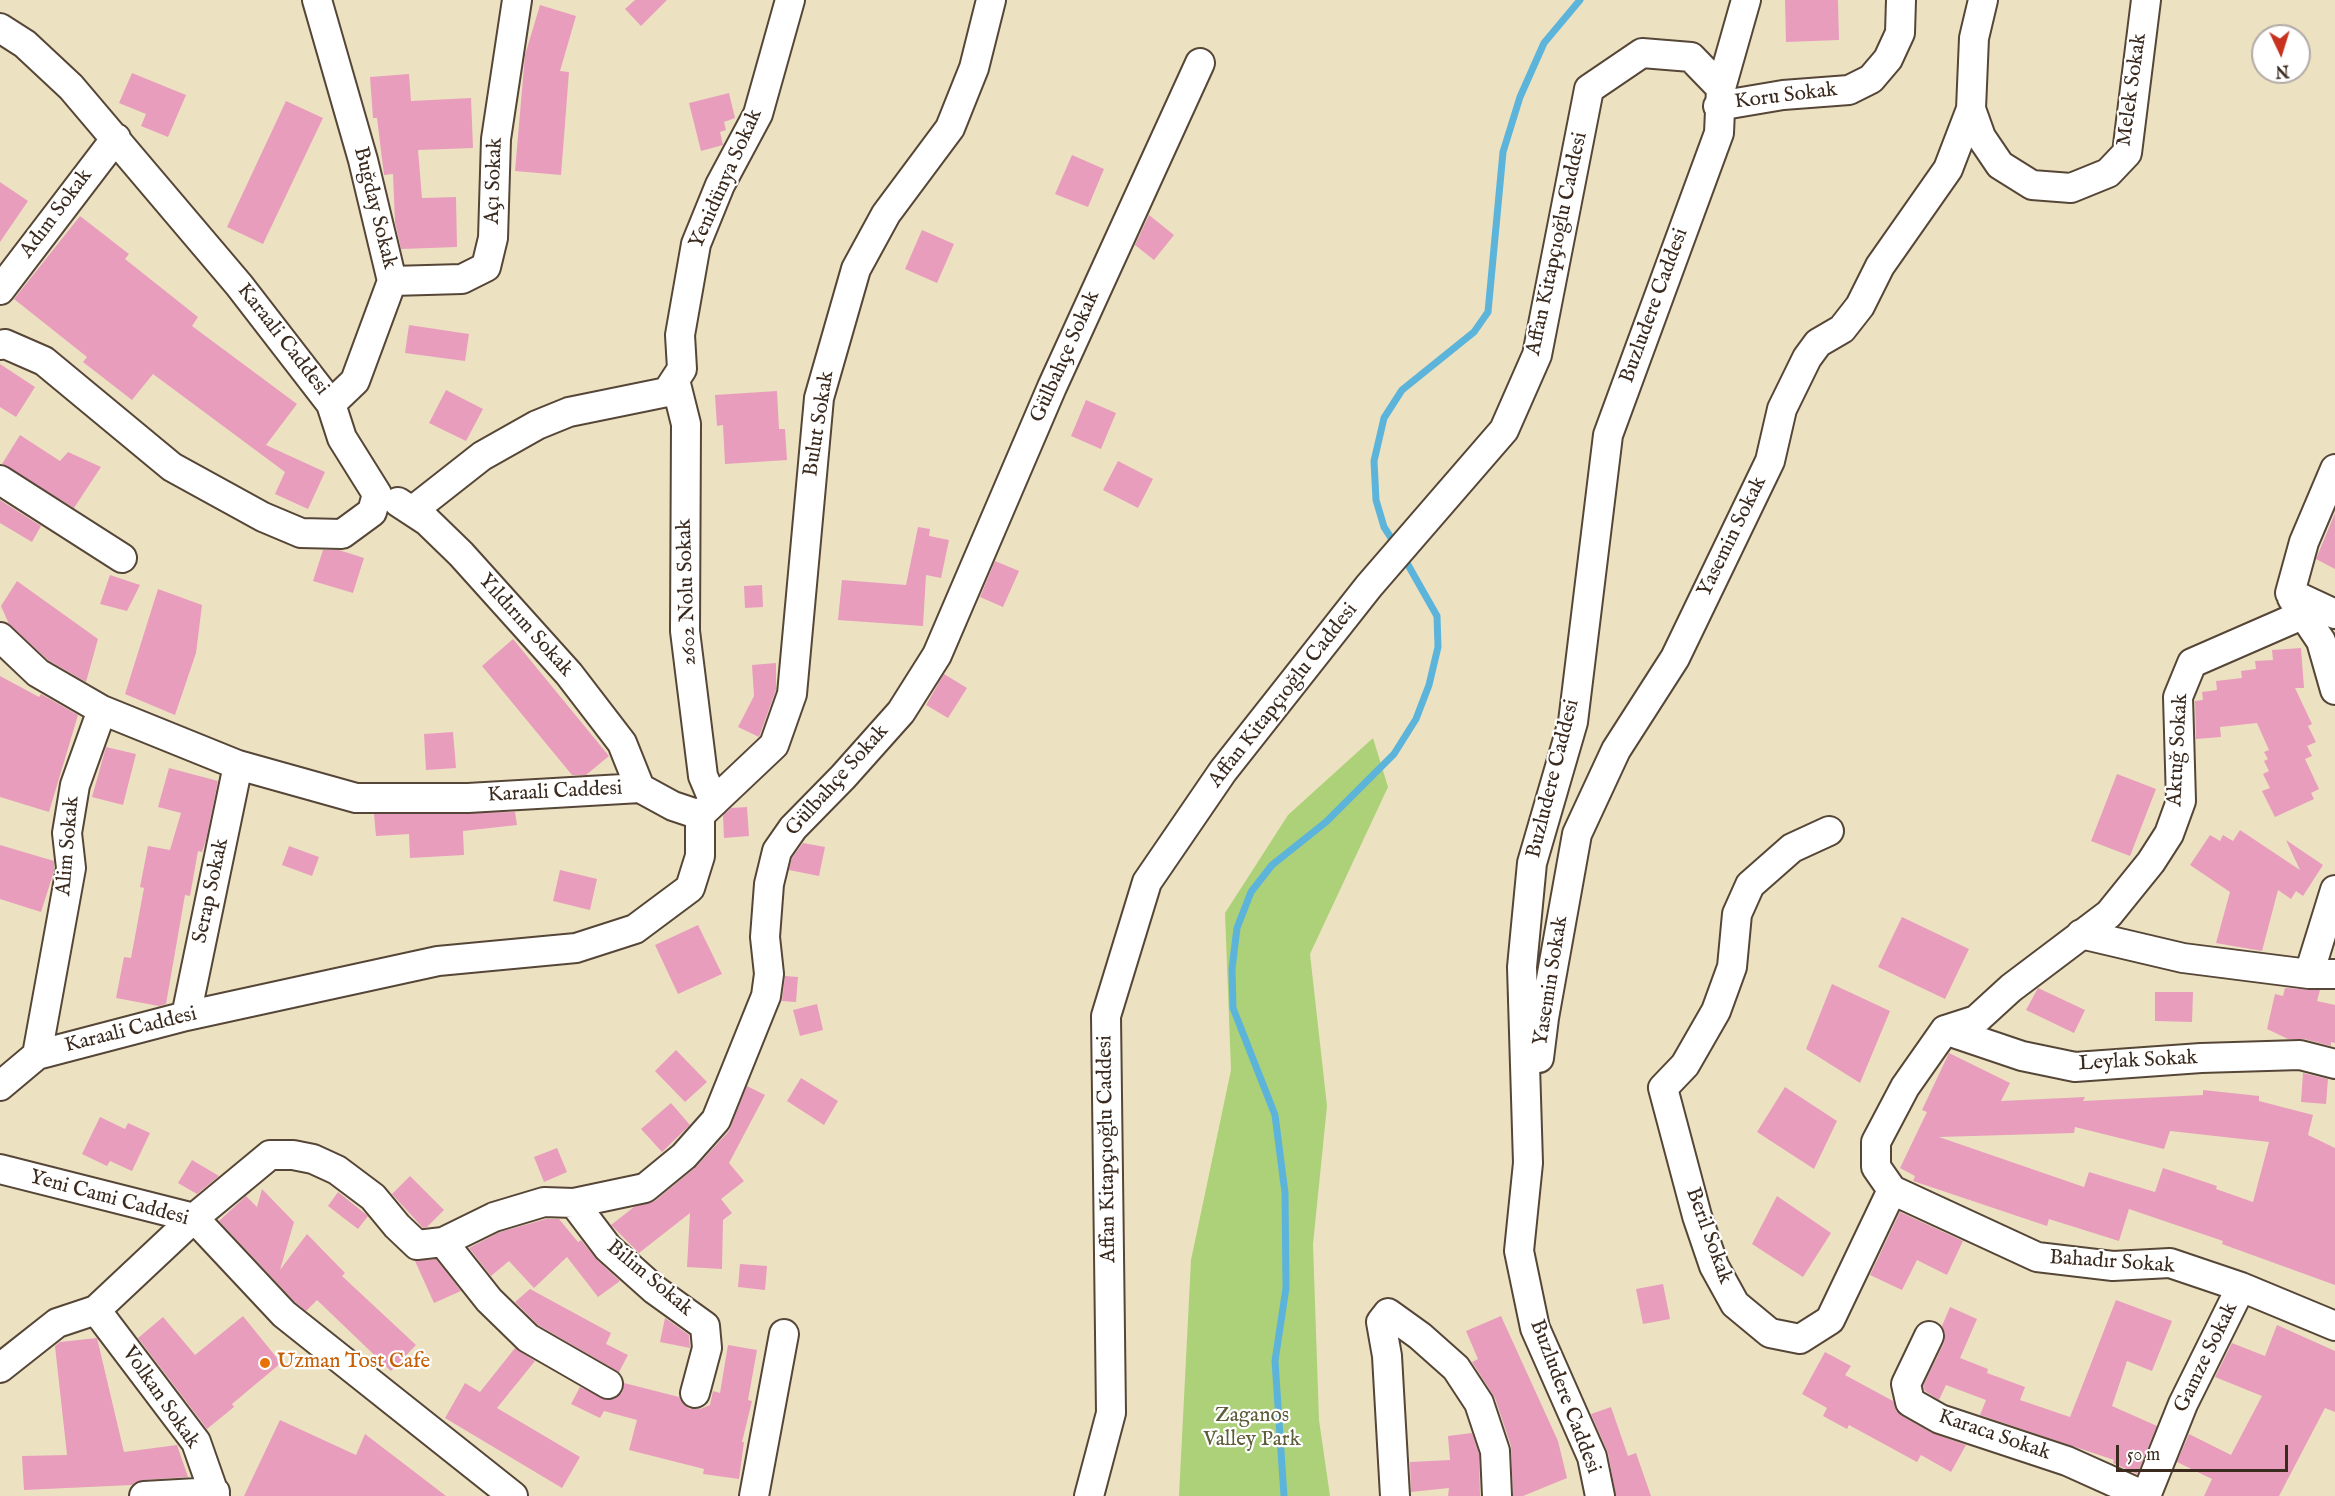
<!DOCTYPE html>
<html>
<head>
<meta charset="utf-8">
<style>
  body { margin:0 }
  #map { position:relative; width:2335px; height:1496px; overflow:hidden; background:#ece2c2; font-family:"IM FELL English",serif }
  canvas { display:block }
  .north { position:absolute; left:2251px; top:24px; width:60px; height:60px; box-sizing:border-box; background:#fff; border:2px solid #b1aaa5; border-radius:50%; rotate:176deg; font-size:16px; font-weight:700; line-height:24px; text-align:center; color:#3b2a1e }
  .north::after { content:''; display:block; margin:auto; width:21px; height:27px; background:#c8321e; clip-path:polygon(50% 0,100% 100%,50% 72%,0 100%) }
  .scale { position:absolute; left:2116px; top:1445px; width:172px; height:27px; box-sizing:border-box; border:3px solid #3b2a1e; border-top:0; padding-left:8px; font-size:18px; line-height:21px; white-space:nowrap; color:#3b2a1e; -webkit-text-stroke:4px #fff; paint-order:stroke }
</style>
</head>
<body>
<div id="map">
<canvas width="2335" height="1496"></canvas>
<div class="north">N</div>
<div class="scale">50 m</div>
</div>
<script>
const c = document.querySelector('canvas').getContext('2d');
c.lineJoin = 'round';
function fill(path, color) { c.fillStyle = color; c.fill(path, 'evenodd'); }
const toPath = rows => new Path2D(rows.map(r => 'M' + r).join(''));
function stroke(path, color, width, dash) { c.strokeStyle = color; c.lineWidth = width; c.lineCap = dash ? 'butt' : 'round'; c.setLineDash(dash || []); c.stroke(path); }
function drawText(font, color, halo, rows, align = 'center') {
  c.font = font + ' "IM FELL English",serif'; c.lineWidth = 4.5; c.setLineDash([]); c.textBaseline = 'middle'; c.strokeStyle = halo; c.fillStyle = color; for (const [text, x, y, turn = 0] of rows) {
    c.save(); c.translate(x, y); c.rotate((+turn || 0) * Math.PI / 180); c.textAlign = isNaN(turn) ? turn : align; if (halo) c.strokeText(text, 0, 0); c.fillText(text, 0, 0); c.restore();
  }
}
fill(toPath([
  [1373,738,1388,787,1310,954,1327,1106,1313,1244,1319,1420,1330,1496,1179,1496,1191,1260,1231,1070,1225,913,1288,815]
]), '#add179');
stroke(toPath([
  [1395,544,1384,527,1376,500,1374,461,1384,418,1402,390,1474,332,1488,312,1503,152,1520,97,1544,43,1580,0],
  [1284,1496,1275,1361,1286,1288,1285,1193,1275,1115,1233,1008,1232,969,1237,928,1251,892,1272,865,1326,822,1394,754,1416,719,1429,685,1438,647,1437,616,1403,556]
]), '#5db4da', 7);
fill(toPath([
  [635,0,667,0,641,26,625,9],
  [1785,0,1838,0,1839,40,1786,42],
  [540,5,576,16,560,71,569,72,561,175,515,171,525,55],
  [132,73,186,95,168,137,141,126,146,114,119,103],
  [409,74,411,101,471,98,473,148,418,150,422,198,456,197,457,247,401,249,395,222,393,174,384,175,377,118,373,118,370,77],
  [729,93,735,118,724,122,726,130,720,132,723,145,701,151,689,103],
  [286,101,323,118,263,244,227,227],
  [1072,155,1104,169,1088,207,1055,194],
  [0,182,28,201,0,242],
  [1149,215,1174,235,1154,260,1135,245],
  [80,216,129,254,125,259,198,317,192,326,297,404,266,445,325,472,308,509,275,494,285,472,153,374,132,400,83,362,87,357,14,299],
  [922,230,954,244,937,283,905,269],
  [409,325,469,334,465,361,405,353],
  [0,364,35,387,16,417,0,407],
  [446,390,483,409,466,441,429,423],
  [777,391,779,429,785,429,787,460,725,464,723,425,717,426,715,395],
  [1086,400,1116,413,1101,449,1071,436],
  [20,435,60,461,68,452,101,467,74,508,2,464],
  [1118,461,1153,479,1138,508,1103,490],
  [0,500,41,526,32,542,0,523],
  [2335,513,2335,569,2316,559],
  [918,527,930,529,929,536,949,540,941,578,926,575,923,626,838,620,842,580,906,585],
  [323,550,339,550,364,558,353,593,313,581],
  [995,561,1019,571,1003,607,980,597],
  [110,575,140,585,127,611,100,604],
  [17,581,98,639,86,682,48,660,9,624,1,606],
  [762,585,763,607,745,608,744,586],
  [158,589,202,605,196,653,175,715,125,694],
  [513,639,609,756,586,775,572,775,482,666],
  [2301,648,2304,688,2295,688,2312,724,2308,726,2316,742,2307,746,2312,756,2305,759,2319,789,2311,793,2314,799,2275,817,2262,791,2270,788,2263,774,2269,771,2264,761,2268,759,2264,752,2269,750,2257,723,2220,727,2221,737,2196,739,2195,701,2203,700,2202,692,2217,690,2216,681,2242,678,2241,671,2256,669,2255,661,2273,660,2272,650],
  [776,663,776,690,759,737,738,727,754,696,752,665],
  [944,674,967,688,948,718,926,705],
  [0,676,39,697,41,694,78,715,49,812,0,797],
  [453,732,456,768,426,770,424,734],
  [106,747,136,754,123,805,92,797],
  [169,768,218,781,206,840,202,852,198,851,190,896,185,895,166,1004,159,1006,116,998,124,957,131,958,144,888,140,887,148,846,170,850,181,813,158,807],
  [2117,774,2156,789,2130,856,2091,841],
  [747,807,749,836,724,838,723,816,731,808],
  [515,812,517,825,463,831,464,855,410,858,409,834,376,836,374,814],
  [2240,830,2300,870,2286,840,2323,865,2303,896,2296,891,2291,899,2278,890,2262,951,2216,943,2230,892,2190,865,2210,835,2220,841,2223,835,2233,841],
  [803,843,825,847,819,876,789,870,792,858],
  [0,845,54,861,54,871,41,912,0,899],
  [289,846,319,857,312,876,282,865],
  [560,870,597,879,590,910,553,901],
  [1902,917,1969,949,1945,999,1878,967],
  [698,925,722,974,678,994,655,945],
  [785,976,798,977,796,1002,782,1001],
  [1832,984,1890,1011,1860,1083,1806,1049],
  [2038,988,2085,1010,2074,1033,2026,1010],
  [2285,988,2320,990,2317,1001,2335,1005,2335,1043,2331,1042,2331,1046,2304,1039,2288,1039,2267,1029,2275,994,2283,996],
  [2155,992,2193,992,2192,1022,2155,1021],
  [817,1004,823,1030,800,1036,793,1010],
  [676,1050,707,1082,685,1102,655,1071],
  [1949,1053,2010,1083,2001,1101,2085,1097,2083,1101,2203,1095,2203,1090,2259,1096,2259,1101,2313,1115,2308,1135,2335,1148,2335,1285,2222,1244,2223,1241,2129,1209,2119,1241,2049,1219,2047,1226,1913,1181,1915,1176,1900,1168,1927,1112,1922,1110],
  [2075,1127,2164,1149,2170,1131,2269,1142,2253,1202,2216,1189,2217,1186,2163,1168,2155,1192,2089,1172,2084,1187,1939,1137,2074,1133],
  [2303,1073,2328,1079,2326,1104,2301,1102],
  [801,1078,838,1101,824,1125,787,1101],
  [747,1086,765,1095,729,1163,744,1181,721,1199,732,1213,723,1220,722,1269,687,1267,690,1213,639,1253,611,1225,634,1207,655,1201,696,1167,729,1131],
  [1785,1087,1837,1121,1814,1169,1757,1132],
  [671,1103,690,1125,662,1152,641,1129],
  [100,1117,125,1129,128,1123,150,1133,132,1171,110,1161,107,1166,82,1154],
  [557,1148,567,1172,544,1182,534,1157],
  [192,1160,219,1176,197,1194,178,1183],
  [410,1176,444,1210,427,1227,423,1228,392,1194],
  [262,1189,294,1222,280,1270,307,1234,345,1273,342,1276,416,1345,391,1371,317,1300,306,1311,295,1302,219,1221,246,1196,257,1207],
  [338,1192,368,1216,358,1229,328,1206],
  [1777,1196,1831,1233,1803,1277,1752,1244],
  [1900,1212,1963,1241,1947,1275,1917,1260,1902,1290,1870,1275],
  [546,1219,559,1219,578,1242,581,1240,597,1260,620,1281,598,1297,567,1257,534,1288,509,1261,491,1276,469,1248,500,1232],
  [436,1259,461,1291,434,1303,415,1261],
  [740,1264,767,1266,765,1290,738,1287],
  [1663,1284,1670,1319,1643,1324,1636,1289],
  [530,1289,611,1333,606,1344,628,1355,619,1372,538,1325,515,1302],
  [2116,1300,2172,1321,2152,1371,2127,1361,2112,1406,2157,1426,2137,1474,2113,1463,2114,1460,1980,1415,1986,1400,1946,1385,1939,1400,1925,1391,1923,1386,1944,1343,1945,1334,1942,1326,1950,1307,1977,1319,1960,1358,1988,1369,1987,1373,2025,1387,2020,1400,2070,1417],
  [243,1316,281,1363,232,1404,234,1407,207,1429,138,1338,163,1317,195,1355],
  [1501,1316,1558,1441,1567,1478,1523,1496,1513,1496,1511,1446,1495,1398,1472,1362,1478,1359,1466,1331],
  [665,1318,689,1335,690,1348,660,1342],
  [2277,1325,2335,1351,2335,1412,2325,1408,2279,1496,2204,1496,2212,1479,2177,1462,2189,1434,2231,1455,2262,1396,2215,1377,2232,1343,2265,1356],
  [97,1338,124,1452,177,1445,188,1477,143,1480,132,1485,24,1490,22,1456,67,1455,55,1346,60,1342],
  [728,1345,757,1350,748,1400,752,1401,742,1442,744,1442,739,1479,703,1474,704,1469,629,1450,637,1420,604,1411,600,1418,571,1404,580,1387,609,1400,622,1393,624,1383,679,1397,683,1404,690,1409,700,1409,710,1405,713,1391,720,1393],
  [515,1348,535,1361,497,1408,580,1457,562,1488,445,1418,465,1383,480,1392],
  [1825,1352,1851,1366,1845,1375,1893,1401,1896,1411,1902,1416,1932,1433,1966,1445,1951,1472,1921,1455,1917,1462,1849,1425,1847,1429,1823,1416,1827,1408,1802,1394],
  [1611,1407,1628,1456,1636,1453,1651,1496,1616,1496,1608,1453,1591,1414],
  [280,1420,356,1455,365,1434,446,1496,244,1496],
  [1472,1433,1479,1454,1480,1496,1448,1496,1449,1488,1411,1492,1410,1462,1450,1460,1448,1436]
]), '#e89dbd');
const minor = toPath([
  [317,0,363,160,392,281,355,381,331,404],
  [0,28,25,44,71,87,239,285,331,404,342,438,377,494,372,512,342,534,301,533,263,517,172,467,44,361,5,344,0,345],
  [1718,106,1783,95,1849,90,1871,79,1888,59,1900,33,1901,0],
  [1971,109,1981,137,2000,165,2032,185,2071,188,2108,173,2127,153,2146,0],
  [392,281,462,279,486,267,493,238,496,139,517,0],
  [0,290,116,138],
  [675,380,686,424,685,631,703,776,714,802],
  [2335,469,2304,542,2290,593,2335,614],
  [0,480,122,558],
  [398,502,427,521,461,554,569,674,622,743,640,788],
  [412,511,482,456,537,425,569,412,667,392,682,369,680,335,696,244,720,185,758,114,790,0],
  [2292,598,2321,641,2335,690],
  [0,637,38,673,102,710,238,765,356,798,468,798,640,788,673,806,700,815,700,856,690,888,635,929,576,948,438,961,186,1016,37,1055,0,1086],
  [700,815,774,745,792,694,819,398,856,269,886,214,950,128,974,68,991,0],
  [1829,831,1792,848,1750,885,1737,914,1732,967,1716,1011,1685,1065,1663,1088,1697,1216,1714,1266,1735,1304,1770,1333,1800,1339,1830,1320,1892,1190,1876,1167,1876,1142,1905,1087,1945,1030],
  [2081,934,2183,958,2309,974,2335,974],
  [2309,974,2335,890],
  [186,1016,238,765],
  [1945,1030,1976,1020,2011,988,2109,914,2151,862,2169,834,2181,801,2178,697,2192,663,2302,615],
  [1945,1030,2022,1056,2075,1067,2201,1058,2300,1055,2335,1064],
  [37,1055,71,868,67,833,75,785,102,710],
  [1539,1058,1544,1018,1577,834,1616,750,1675,658,1770,461,1782,409,1807,358,1818,343,1842,329,1860,306,1880,266,1948,169,1971,109,1974,38,1983,0],
  [0,1169,194,1218,284,1314,513,1496],
  [1892,1190,2037,1257,2113,1266,2170,1263,2241,1287,2335,1326],
  [574,1203,608,1248,655,1290,705,1326,707,1348,695,1393],
  [443,1242,489,1300,528,1338,608,1384],
  [96,1310,196,1442,215,1496],
  [1929,1336,1906,1384,1910,1402,1940,1419,2067,1461,2145,1496],
  [0,1368,57,1323,96,1310,194,1218,270,1155,293,1155,313,1159,337,1170,373,1197,397,1226,417,1245,443,1242,494,1217,544,1202,574,1203,645,1188,684,1156,716,1120,766,996,769,974,765,937,769,884,777,851,793,828,843,777,901,712,937,655,1052,387,1200,63],
  [144,1496,215,1492],
  [754,1496,784,1334],
  [1089,1496,1111,1413,1106,1016,1147,882,1223,771,1369,586,1504,430,1537,355,1589,89,1642,53,1691,57,1721,88],
  [1395,1496,1387,1356,1381,1322,1388,1313,1420,1336,1456,1368,1479,1403,1495,1451,1497,1496],
  [1600,1496,1592,1457,1535,1328,1519,1251,1528,1163,1522,967,1532,863,1573,722,1608,435,1719,133,1721,88,1746,0],
  [2146,1496,2183,1404,2241,1287]
]);
stroke(minor, '#564637', 32);
stroke(minor, '#fff', 28);
for (const [x, y, r, color] of [
  [265,1363,6,"#e8710a"]
]) { const dot = new Path2D(); dot.arc(x, y, r, 0, 2 * Math.PI); c.fillStyle = color; c.fill(dot); stroke(dot, '#fff', 2); }
drawText('21px', '#3b2a1e', '#fff', [
  ["Melek Sokak",2133,90,-82],
  ["Koru Sokak",1786,97,-7],
  ["Yenidünya Sokak",727,179,-66],
  ["Açı Sokak",495,181,-88],
  ["Buğday Sokak",374,208,76],
  ["Adım Sokak",57,214,-53],
  ["Affan Kitapçıoğlu Caddesi",1558,244,-78],
  ["Buzludere Caddesi",1655,306,-70],
  ["Karaali Caddesi",282,340,52],
  ["Gülbahçe Sokak",1066,357,-66],
  ["Bulut Sokak",820,424,-81],
  ["Yasemin Sokak",1733,537,-64],
  ["2602 Nolu Sokak",688,592,-92],
  ["Yıldırım Sokak",525,626,48],
  ["Affan Kitapçıoğlu Caddesi",1284,696,-52],
  ["Aktuğ Sokak",2179,750,-87],
  ["Buzludere Caddesi",1554,779,-76],
  ["Gülbahçe Sokak",838,781,-48],
  ["Karaali Caddesi",555,793,-3],
  ["Alim Sokak",69,846,-85],
  ["Serap Sokak",212,891,-78],
  ["Yasemin Sokak",1552,981,-81],
  ["Karaali Caddesi",131,1031,-14],
  ["Leylak Sokak",2138,1062,-3],
  ["Affan Kitapçıoğlu Caddesi",1108,1149,-91],
  ["Yeni Cami Caddesi",109,1199,15],
  ["Beril Sokak",1708,1236,70],
  ["Bahadır Sokak",2112,1263,4],
  ["Bilim Sokak",649,1279,40],
  ["Gamze Sokak",2207,1358,-64],
  ["Buzludere Caddesi",1564,1397,69],
  ["Volkan Sokak",160,1398,55],
  ["Karaca Sokak",1994,1436,19]
]);
drawText('21px', '#c56008', '#fff', [
  ["Uzman Tost Cafe",277,1363]
], 'left');
drawText('21px', '#5d5c39', '#fff', [
  ["Zaganos",1252,1417],
  ["Valley Park",1252,1441]
]);
</script>
</body>
</html>
